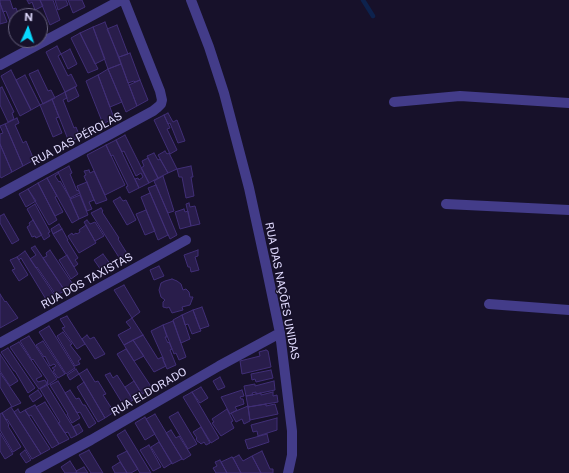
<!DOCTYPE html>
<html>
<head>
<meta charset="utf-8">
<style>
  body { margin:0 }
  #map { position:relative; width:569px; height:473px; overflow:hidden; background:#17112a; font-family:"Public Sans",sans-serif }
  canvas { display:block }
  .north { position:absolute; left:8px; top:8px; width:40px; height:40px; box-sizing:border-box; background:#17112a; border:1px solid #68627f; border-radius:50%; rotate:3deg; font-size:11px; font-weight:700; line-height:16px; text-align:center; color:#e1dbff }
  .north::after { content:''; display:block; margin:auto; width:14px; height:18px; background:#08d8fd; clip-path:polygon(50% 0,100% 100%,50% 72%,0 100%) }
</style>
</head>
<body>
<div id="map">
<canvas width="569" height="473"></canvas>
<div class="north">N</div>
</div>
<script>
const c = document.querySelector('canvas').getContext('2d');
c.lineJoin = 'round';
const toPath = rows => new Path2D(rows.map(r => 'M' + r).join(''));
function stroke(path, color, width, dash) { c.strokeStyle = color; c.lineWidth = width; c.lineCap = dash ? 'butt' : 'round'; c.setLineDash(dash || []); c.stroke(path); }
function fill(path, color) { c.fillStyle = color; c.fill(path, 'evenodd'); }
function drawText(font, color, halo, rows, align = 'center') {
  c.font = font + ' "Public Sans",sans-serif'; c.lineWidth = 3; c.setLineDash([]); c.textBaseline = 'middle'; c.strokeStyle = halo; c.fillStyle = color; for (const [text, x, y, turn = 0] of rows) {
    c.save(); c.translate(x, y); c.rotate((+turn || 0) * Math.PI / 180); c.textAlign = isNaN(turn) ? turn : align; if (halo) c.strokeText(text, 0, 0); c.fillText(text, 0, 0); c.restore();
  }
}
stroke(toPath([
  [363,0,373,16]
]), '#0d224d', 4.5);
const building = toPath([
  [0,0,10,0,13,9,16,8,19,16,16,16,16,40,22,40,16,42,11,30,13,29,6,11,3,12,0,3,0,0],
  [27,0,40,0,43,6,35,10,32,2,29,4,27,0],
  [40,0,53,0,60,20,50,25,40,0],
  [55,0,66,0,68,5,58,10,55,0],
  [68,0,82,0,85,7,73,13,68,0],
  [0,3,7,22,0,24,0,3],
  [105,22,121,64,108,69,93,27,105,22],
  [117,25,128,54,119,57,107,29,117,25],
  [93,27,105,59,95,64,80,33,93,27],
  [80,33,98,69,88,73,71,38,80,33],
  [57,46,61,54,58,56,68,76,71,74,77,86,65,92,46,52,57,46],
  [70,49,77,64,68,69,61,54,70,49],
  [130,53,140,80,135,82,134,81,128,83,119,57,130,53],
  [121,64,137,106,126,112,108,69,121,64],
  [108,69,122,102,110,107,98,75,108,69],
  [11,70,31,110,20,116,1,76,11,70],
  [38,70,48,91,51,90,55,98,43,104,29,74,38,70],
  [25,75,40,105,31,110,16,80,25,75],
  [98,75,114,118,103,124,86,81,98,75],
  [140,80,148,100,137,106,129,85,140,80],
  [2,87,14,112,12,113,14,119,8,122,0,105,0,88,2,87],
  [75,87,79,96,68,102,65,92,75,87],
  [65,92,67,98,63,100,74,128,76,127,80,137,69,142,52,99,65,92],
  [52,99,59,117,56,118,62,133,53,137,40,105,52,99],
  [168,113,173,122,177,120,185,141,178,143,170,123,168,124,164,115,168,113],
  [164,115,170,128,167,129,177,150,170,154,154,120,164,115],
  [17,118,19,123,15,125,23,143,26,141,34,160,23,166,5,124,17,118],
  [5,124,23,166,12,172,0,144,0,134,3,133,0,126,5,124],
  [125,135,149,183,139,188,135,179,138,178,139,180,143,177,141,173,136,176,124,151,122,152,116,140,125,135],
  [116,140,139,188,129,193,126,187,128,186,113,155,111,156,106,145,116,140],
  [0,144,12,172,1,178,0,176,0,144],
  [106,145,125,185,105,195,87,155,106,145],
  [165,151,167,154,169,153,177,169,168,173,158,155,165,151],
  [154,153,158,160,160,159,168,173,158,178,147,156,154,153],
  [148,158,158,178,149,183,141,168,144,166,142,161,148,158],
  [69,166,72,173,70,174,77,191,78,190,80,193,70,198,58,172,69,166],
  [191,166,193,177,191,177,194,196,186,198,182,177,179,177,177,169,191,166],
  [89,170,90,173,94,171,107,200,96,204,84,176,86,175,84,171,89,170],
  [58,172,59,173,55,176,59,182,60,181,70,198,79,219,72,223,47,178,58,172],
  [163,176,174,211,168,213,154,181,163,176],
  [47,178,57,196,55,197,63,212,55,216,38,183,47,178],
  [87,182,94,200,89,202,92,209,87,211,77,186,87,182],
  [38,183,57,220,49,225,28,189,38,183],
  [156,185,177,235,170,239,148,188,156,185],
  [28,189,36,201,26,207,19,194,28,189],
  [150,193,168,235,158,240,141,197,150,193],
  [80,195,88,215,79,219,70,199,80,195],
  [120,197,123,201,126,200,136,220,127,225,113,201,120,197],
  [189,203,190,207,195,206,200,224,191,226,186,204,189,203],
  [35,204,50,232,48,233,50,236,44,240,27,209,35,204],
  [101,208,103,211,102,212,119,238,118,239,128,255,120,259,91,213,101,208],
  [184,209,185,212,188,211,191,226,180,229,175,212,184,209],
  [146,210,155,231,145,235,136,214,146,210],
  [4,214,19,240,12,244,0,223,0,216,4,214],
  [33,220,42,235,36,238,35,236,32,237,27,227,30,225,29,223,33,220],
  [87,220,90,224,95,222,104,236,95,241,84,222,87,220],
  [59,224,62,229,53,234,51,229,59,224],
  [86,225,96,243,79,253,68,236,72,233,73,235,76,233,77,234,80,232,79,230,86,225],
  [62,229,68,240,67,240,78,258,75,260,78,264,74,267,53,234,62,229],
  [35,246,65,291,56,295,37,267,36,268,30,259,36,255,31,248,35,246],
  [50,250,74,286,65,291,43,258,47,256,46,253,50,250],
  [198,250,198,256,195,257,199,270,191,272,190,267,188,267,184,255,198,250],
  [25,251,55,296,47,301,21,258,19,260,17,257,25,251],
  [103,254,111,265,101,270,94,260,103,254],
  [67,255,78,274,71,279,59,260,67,255],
  [17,257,28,275,19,281,12,270,15,269,10,260,17,257],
  [159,266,164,276,154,280,150,270,159,266],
  [172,279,177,281,181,284,183,290,186,289,189,292,190,297,193,297,190,305,182,307,183,310,172,313,169,307,167,308,163,307,163,302,165,300,161,297,159,290,161,283,165,281,172,279],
  [124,285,140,312,132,318,114,290,124,285],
  [0,294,5,302,6,301,18,318,0,328,0,294],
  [202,307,209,326,200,329,193,310,202,307],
  [193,310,201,331,192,334,188,324,185,325,182,315,193,310],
  [182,315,190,339,181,343,173,320,182,315],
  [67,316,85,344,77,349,62,328,65,327,60,319,67,316],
  [132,318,143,335,124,345,118,335,131,328,126,322,132,318],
  [173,321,186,357,179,360,176,353,174,354,163,325,173,321],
  [163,325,167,337,165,337,168,343,169,342,172,349,170,350,176,365,167,369,163,360,164,360,151,331,163,325],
  [49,326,75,368,66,374,39,332,49,326],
  [63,332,72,344,70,345,81,359,78,361,80,364,75,366,57,336,63,332],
  [87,335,90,339,94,337,105,354,95,359,82,339,87,335],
  [143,335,158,359,162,357,166,366,154,372,133,340,143,335],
  [29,336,57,379,48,385,47,381,48,381,33,359,32,360,20,341,29,336],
  [133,340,144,356,134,361,124,345,133,340],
  [43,341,65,374,58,378,53,371,55,370,52,368,56,366,54,364,50,366,45,356,44,357,36,345,43,341],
  [19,342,42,376,36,379,38,382,45,380,47,384,39,389,10,347,19,342],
  [8,348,35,388,28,393,15,371,14,371,1,352,8,348],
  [126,349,152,388,142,394,117,354,126,349],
  [266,350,268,351,271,367,242,374,240,361,260,356,259,352,266,350],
  [0,354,18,381,10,386,0,371,0,354],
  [76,369,79,374,70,380,67,375,76,369],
  [87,369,95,382,98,381,106,394,103,395,114,412,105,418,79,374,87,369],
  [271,370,273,378,256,382,255,379,252,380,251,374,271,370],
  [0,373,10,387,21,403,12,407,0,387,0,373],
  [110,373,113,378,117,375,133,400,124,406,105,375,110,373],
  [220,377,225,387,218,390,213,381,220,377],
  [58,381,80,418,72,423,67,414,68,414,50,385,58,381],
  [134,381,142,394,133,400,125,387,134,381],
  [274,381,275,390,256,394,256,392,252,393,253,395,246,396,244,386,255,384,255,386,274,381],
  [84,382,105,418,98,422,77,387,84,382],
  [47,385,73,427,77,435,71,438,68,432,65,433,58,423,60,422,40,389,47,385],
  [201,387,208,398,200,403,192,392,201,387],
  [38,390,42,396,33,402,29,396,38,390],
  [70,390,76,399,79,398,83,405,85,405,96,423,89,428,80,412,77,413,65,393,70,390],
  [242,390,244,396,240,397,241,399,243,399,244,404,235,407,237,410,230,414,221,397,242,390],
  [192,392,219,438,211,443,183,397,192,392],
  [273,392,273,396,277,395,278,402,248,407,246,396,261,393,261,395,273,392],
  [45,402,69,439,59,444,36,407,45,402],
  [266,404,266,406,275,404,278,414,250,420,248,407,266,404],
  [35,405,59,444,52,448,31,415,29,416,25,410,35,405],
  [248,406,250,421,244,424,242,419,236,422,231,413,248,406],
  [11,407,41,454,32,459,7,419,6,420,2,413,11,407],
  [18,409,20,413,25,410,50,449,41,454,14,412,18,409],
  [227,409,233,421,231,422,234,428,221,436,212,423,214,422,212,419,227,409],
  [178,412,197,444,188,449,169,417,178,412],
  [2,413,9,425,8,426,21,447,13,452,0,430,0,414,2,413],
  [155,414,182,459,172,464,146,419,155,414],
  [145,417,155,434,145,440,135,423,145,417],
  [277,418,277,430,258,436,257,431,253,432,251,425,277,418],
  [79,424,83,431,77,435,73,427,79,424],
  [201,427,210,443,206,445,204,442,201,444,199,442,198,442,196,439,197,438,193,432,201,427],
  [125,430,151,473,140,473,117,435,125,430],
  [171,430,176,438,179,436,191,455,183,460,166,433,171,430],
  [0,433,13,454,5,459,0,451,0,433],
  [267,434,269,442,248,449,245,440,267,434],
  [159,442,172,463,164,468,151,447,159,442],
  [149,445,161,467,153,471,140,450,149,445],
  [25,450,31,460,26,463,20,454,25,450],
  [89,450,103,473,91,473,79,455,89,450],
  [127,451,138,469,131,473,127,473,117,456,127,451],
  [262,451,270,469,273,469,273,473,261,473,252,456,262,451],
  [239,455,243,461,252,456,261,473,241,473,233,458,239,455],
  [232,457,233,458,241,473,227,473,221,462,232,457],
  [220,460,221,462,227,473,216,473,213,468,217,466,215,462,220,460],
  [70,461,77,472,75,473,65,473,61,467,70,461],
  [120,462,126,471,127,473,115,473,112,467,120,462],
  [84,467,88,473,77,473,76,471,84,467]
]);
fill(building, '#291d4b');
stroke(building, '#412f77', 1);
stroke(toPath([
  [191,0,209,47,224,93,249,188,266,266,280,333,292,431,292,455,288,473],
  [0,65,121,0],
  [394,102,460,96,569,103],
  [0,194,153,111,158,107,161,104,162,100,160,91,124,0],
  [446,204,569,210],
  [489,304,569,310],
  [0,343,186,240],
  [30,473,91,440,219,366,280,333]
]), '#433c89', 10);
drawText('11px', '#e1dbff', '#17112a', [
  ["RUA DAS PÉROLAS",77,139,-28],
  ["RUA DOS TAXISTAS",87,281,-29],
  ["RUA DAS NAÇÕES UNIDAS",282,291,79],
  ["RUA ELDORADO",149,392,-30]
]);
</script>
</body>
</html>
